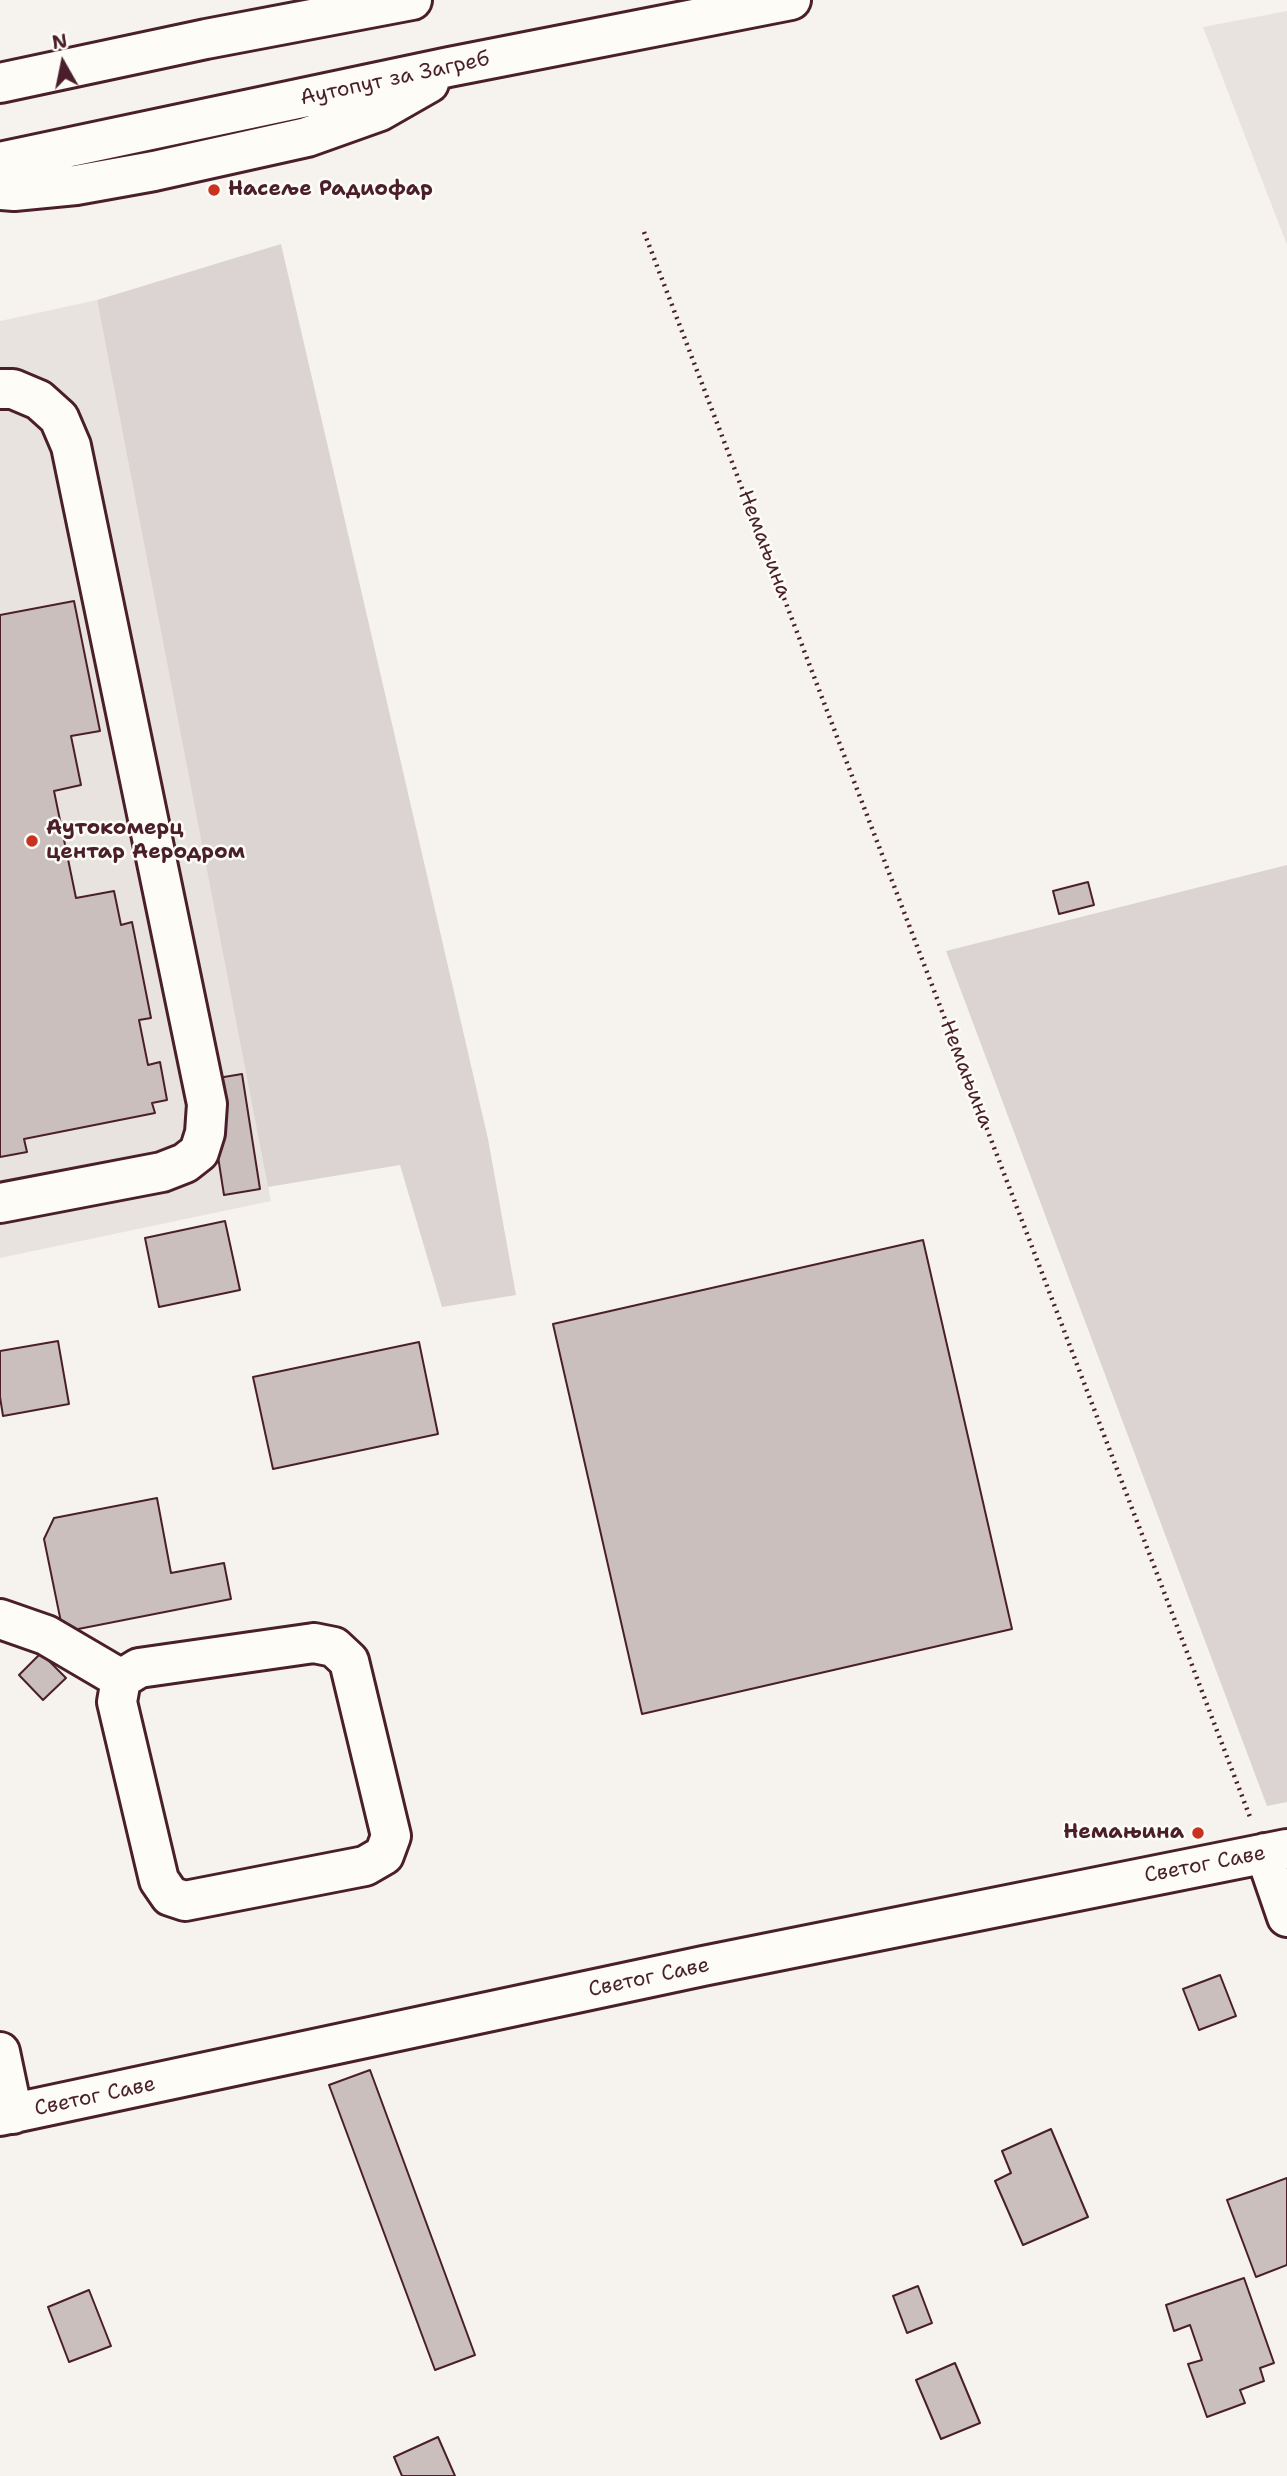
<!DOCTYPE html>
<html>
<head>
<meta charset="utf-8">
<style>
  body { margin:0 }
  #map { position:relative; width:1287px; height:2476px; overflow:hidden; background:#f6f3ef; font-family:"Shantell Sans",sans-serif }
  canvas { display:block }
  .north { position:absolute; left:28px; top:28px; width:70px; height:70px; -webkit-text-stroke:5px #fdfcf7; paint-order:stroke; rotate:351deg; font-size:19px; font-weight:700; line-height:28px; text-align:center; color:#4a1f2b }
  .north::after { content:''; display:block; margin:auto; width:24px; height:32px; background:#4a1f2b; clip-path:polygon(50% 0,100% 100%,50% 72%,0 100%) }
</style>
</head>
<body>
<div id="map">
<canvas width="1287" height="2476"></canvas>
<div class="north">N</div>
</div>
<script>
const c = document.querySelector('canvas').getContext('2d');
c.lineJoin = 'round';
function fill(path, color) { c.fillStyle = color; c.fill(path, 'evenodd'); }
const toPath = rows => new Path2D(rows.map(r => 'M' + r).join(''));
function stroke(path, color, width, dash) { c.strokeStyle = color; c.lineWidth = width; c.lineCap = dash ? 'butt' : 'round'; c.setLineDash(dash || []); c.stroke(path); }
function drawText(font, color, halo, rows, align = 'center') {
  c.font = font + ' "Shantell Sans",sans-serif'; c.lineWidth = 5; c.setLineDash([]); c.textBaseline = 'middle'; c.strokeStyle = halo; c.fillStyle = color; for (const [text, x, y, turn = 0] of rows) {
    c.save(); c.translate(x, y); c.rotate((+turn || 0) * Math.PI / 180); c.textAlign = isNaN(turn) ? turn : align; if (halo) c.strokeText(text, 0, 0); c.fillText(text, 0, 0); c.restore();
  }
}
fill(toPath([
  [1287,11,1287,245,1203,27],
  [97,300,271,1201,0,1258,0,321]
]), '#e9e3e0');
fill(toPath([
  [281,244,488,1139,516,1295,442,1307,400,1165,268,1187,97,300],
  [1287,865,1287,1802,1267,1806,946,951]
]), '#dcd4d2');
const building = toPath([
  [74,601,100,731,71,736,81,785,54,791,76,898,114,891,121,925,132,922,151,1018,139,1020,148,1065,160,1062,167,1100,152,1103,155,1113,24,1139,27,1152,0,1157,0,615,74,601],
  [1088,882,1094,905,1059,914,1053,891,1088,882],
  [242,1074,260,1189,224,1195,206,1080,242,1074],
  [225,1221,240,1290,159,1307,145,1238,225,1221],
  [923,1240,1012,1629,642,1714,553,1324,923,1240],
  [58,1341,69,1404,3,1416,0,1397,0,1351,58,1341],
  [419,1342,438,1434,273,1469,253,1377,419,1342],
  [157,1498,171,1573,224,1563,231,1599,63,1632,44,1539,54,1518,157,1498],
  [41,1653,66,1678,43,1700,19,1675,41,1653],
  [1220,1975,1236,2016,1199,2030,1183,1989,1220,1975],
  [370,2070,475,2355,435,2370,329,2085,370,2070],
  [1051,2129,1088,2217,1023,2245,995,2181,1011,2173,1002,2151,1051,2129],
  [1287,2178,1287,2265,1256,2277,1227,2200,1287,2178],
  [1244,2278,1274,2363,1260,2368,1264,2381,1240,2390,1245,2403,1207,2417,1188,2364,1202,2360,1190,2325,1174,2331,1166,2305,1244,2278],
  [918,2286,932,2323,907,2333,893,2296,918,2286],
  [89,2290,111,2346,69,2362,48,2307,89,2290],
  [955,2363,980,2423,941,2439,916,2380,955,2363],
  [438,2437,455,2476,402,2476,394,2457,438,2437]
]);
fill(building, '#cbbfbe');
stroke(building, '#4a1f2b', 2);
const minor = toPath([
  [0,389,13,389,39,400,59,418,71,446,207,1104,205,1133,199,1152,185,1163,162,1172,0,1203],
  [0,1619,46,1635,121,1679],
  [314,1643,334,1647,349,1661,391,1836,384,1855,365,1866,185,1901,170,1896,159,1880,117,1702,121,1679,139,1668,314,1643],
  [1265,1853,1287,1917],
  [0,2052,13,2114],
  [0,2116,703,1966,1287,1849]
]);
const highway = toPath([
  [0,83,206,39,412,0],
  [0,162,449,67,791,0],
  [0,190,14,191,76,185,154,171,307,137,380,111,429,83]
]);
stroke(minor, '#4a1f2b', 44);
stroke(highway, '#4a1f2b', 44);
stroke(toPath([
  [644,232,1250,1817]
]), '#4a1f2b', 4.5, [2, 5]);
stroke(minor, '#fdfcf7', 38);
stroke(highway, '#fdfcf7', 38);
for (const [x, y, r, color] of [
  [214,190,7,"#c8321e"],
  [32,841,7,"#c8321e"],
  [1198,1833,7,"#c8321e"]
]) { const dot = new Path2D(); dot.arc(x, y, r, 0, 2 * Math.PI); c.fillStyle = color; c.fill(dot); stroke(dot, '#fdfcf7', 2.5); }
drawText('21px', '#4a1f2b', '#fdfcf7', [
  ["Аутопут за Загреб",395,79,-12],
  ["Немањина",764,544,69],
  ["Немањина",966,1074,69],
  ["Светог Саве",1205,1865,-11],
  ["Светог Саве",649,1978,-12],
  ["Светог Саве",95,2097,-12]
]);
drawText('bold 21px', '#4a1f2b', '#fdfcf7', [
  ["Насеље Радиофар",228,190],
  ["Аутокомерц",46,829],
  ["центар Аеродром",46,853],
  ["Немањина",1184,1833,"right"]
], 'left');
</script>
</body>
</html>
